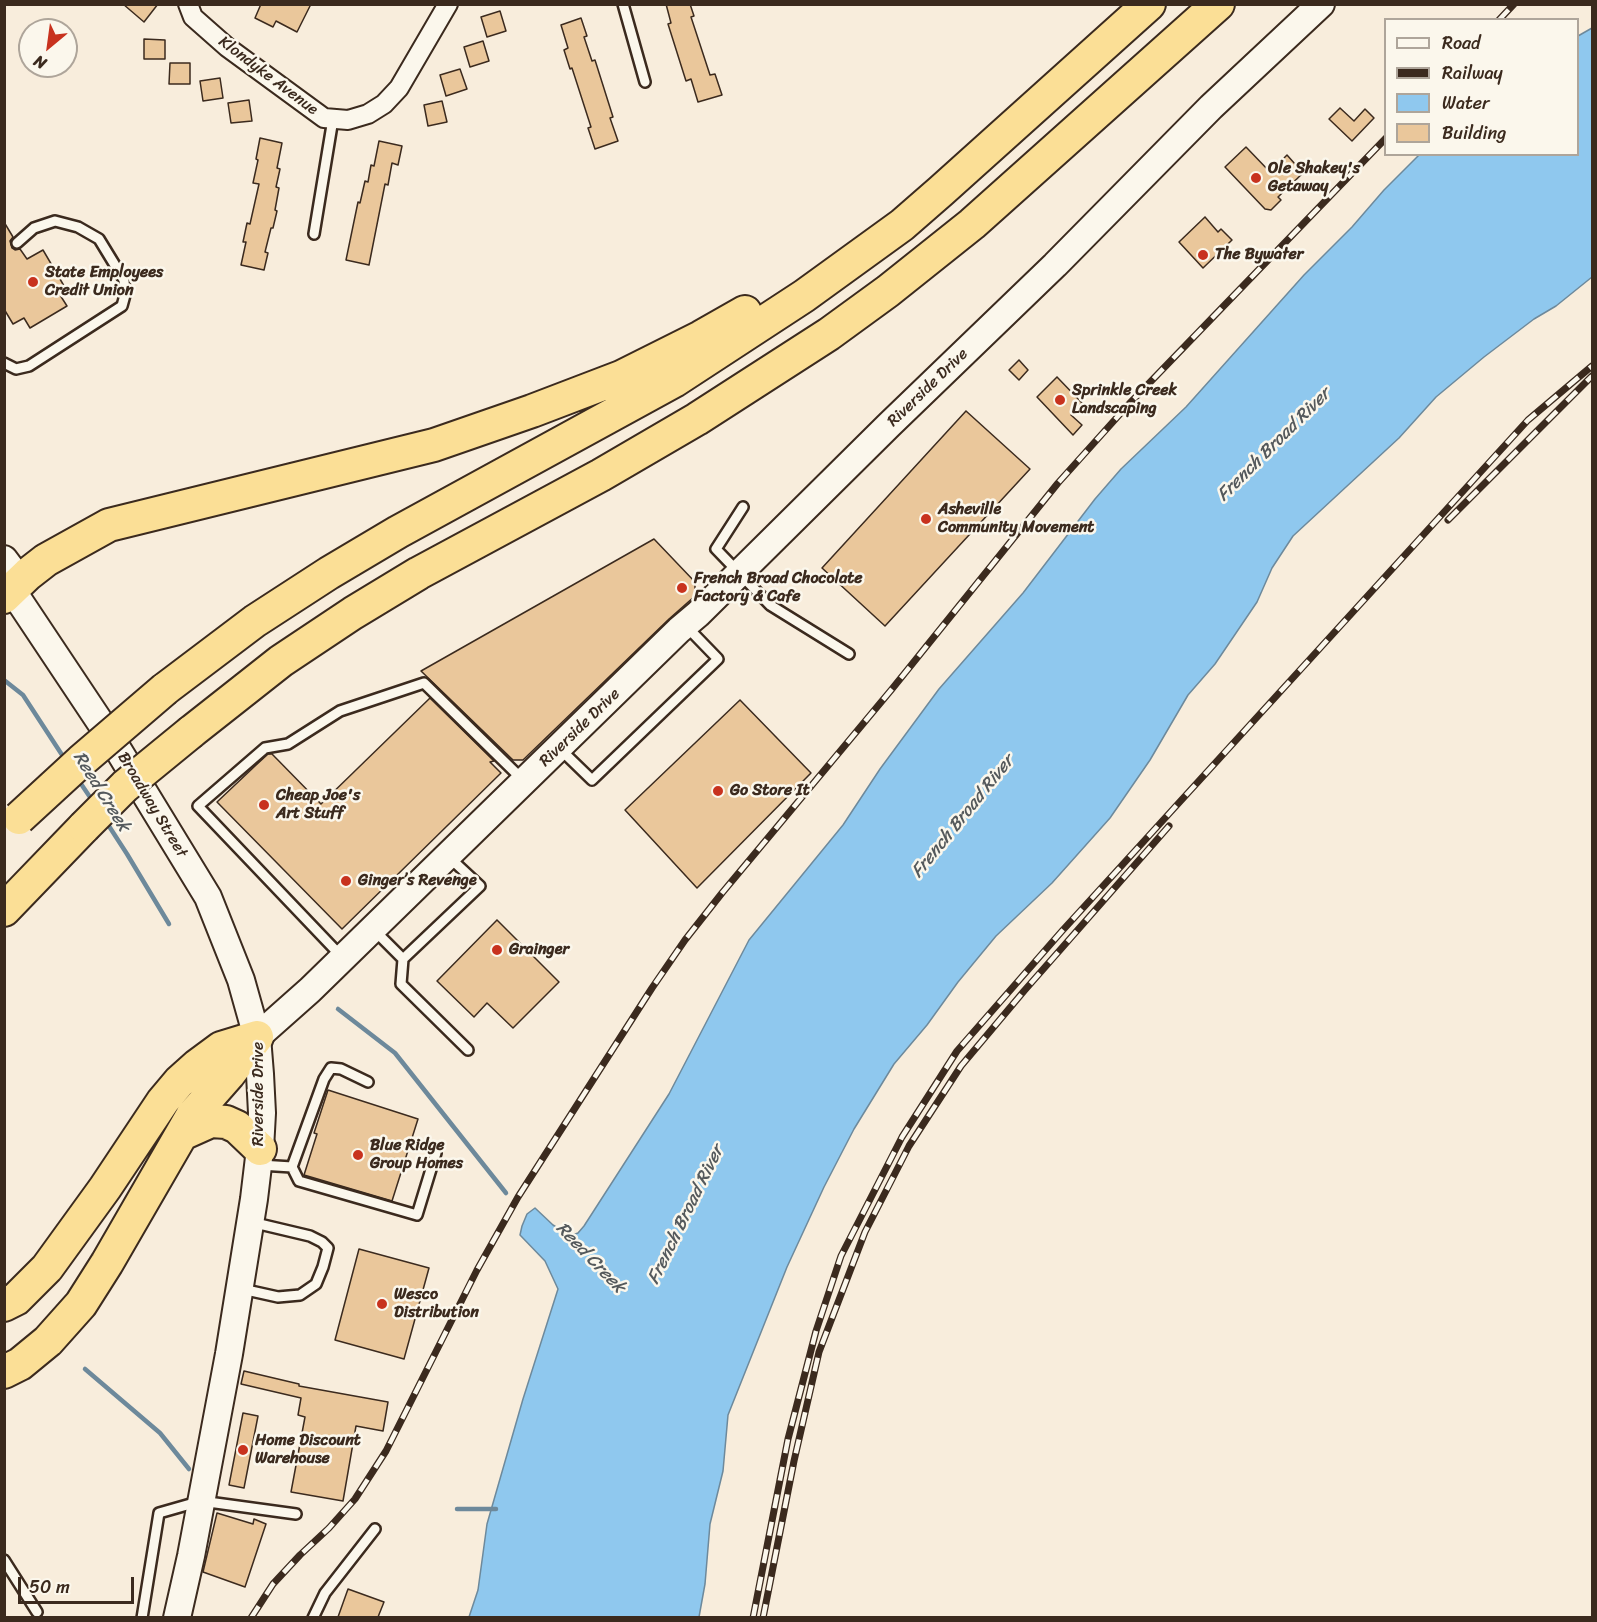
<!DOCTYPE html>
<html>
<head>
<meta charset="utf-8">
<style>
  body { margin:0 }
  #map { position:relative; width:1597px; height:1622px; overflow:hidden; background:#f8eddc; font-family:Sriracha,sans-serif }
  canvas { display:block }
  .frame { position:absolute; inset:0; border:6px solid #3b2a1e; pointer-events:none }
  .legend { position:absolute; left:1384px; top:18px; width:195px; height:138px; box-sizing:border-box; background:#fbf7ec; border:2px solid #aea59a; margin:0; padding:8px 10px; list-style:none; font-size:18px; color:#3b2a1e }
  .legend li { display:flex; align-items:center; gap:12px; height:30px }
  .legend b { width:30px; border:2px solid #aea59a }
  .north { position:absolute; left:18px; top:18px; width:60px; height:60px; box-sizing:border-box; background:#fbf7ec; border:2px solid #aea59a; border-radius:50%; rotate:209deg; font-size:16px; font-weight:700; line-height:24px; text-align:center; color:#3b2a1e }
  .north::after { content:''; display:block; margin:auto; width:21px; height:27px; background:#c8321e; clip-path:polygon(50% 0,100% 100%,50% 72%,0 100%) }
  .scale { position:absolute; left:18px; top:1577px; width:116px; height:27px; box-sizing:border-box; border:3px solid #3b2a1e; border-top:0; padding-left:8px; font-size:18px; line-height:21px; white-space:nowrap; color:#3b2a1e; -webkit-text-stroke:4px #fbf7ec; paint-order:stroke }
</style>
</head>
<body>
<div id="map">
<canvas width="1597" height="1622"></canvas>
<div class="frame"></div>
<ul class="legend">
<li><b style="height:8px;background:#fbf7ec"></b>Road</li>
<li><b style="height:8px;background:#3b2a1e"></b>Railway</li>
<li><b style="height:16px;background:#8fc8ee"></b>Water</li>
<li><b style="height:16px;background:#eac79b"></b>Building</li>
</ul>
<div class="north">N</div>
<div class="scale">50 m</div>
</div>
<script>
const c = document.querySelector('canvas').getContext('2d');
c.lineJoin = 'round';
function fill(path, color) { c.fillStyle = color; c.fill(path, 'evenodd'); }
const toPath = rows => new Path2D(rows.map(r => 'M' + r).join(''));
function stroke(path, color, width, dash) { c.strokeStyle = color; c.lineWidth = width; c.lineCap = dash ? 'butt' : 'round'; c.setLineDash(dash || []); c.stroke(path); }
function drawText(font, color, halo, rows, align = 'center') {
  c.font = font + ' Sriracha,sans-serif'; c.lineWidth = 5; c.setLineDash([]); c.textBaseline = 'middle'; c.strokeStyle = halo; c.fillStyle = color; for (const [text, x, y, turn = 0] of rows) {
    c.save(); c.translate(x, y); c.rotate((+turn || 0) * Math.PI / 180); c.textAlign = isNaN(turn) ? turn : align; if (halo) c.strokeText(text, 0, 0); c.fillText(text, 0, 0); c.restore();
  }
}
const water = toPath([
  [1592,28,1592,277,1556,306,1534,319,1484,357,1436,397,1399,438,1293,536,1272,568,1257,602,1215,664,1188,695,1150,760,1110,818,1052,883,996,936,958,982,927,1025,894,1064,854,1129,824,1187,787,1267,728,1415,723,1471,710,1524,705,1584,699,1617,469,1617,478,1590,487,1524,523,1399,558,1289,545,1261,520,1235,522,1226,527,1214,535,1208,553,1225,570,1236,578,1233,584,1226,669,1094,749,940,843,825,880,769,939,689,1023,593,1095,499,1121,469,1186,407,1304,275,1352,227,1384,190,1419,155,1578,154,1578,36,1592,28]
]);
fill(water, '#8fc8ee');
stroke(water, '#6d899b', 1.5);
stroke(toPath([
  [4,680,23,695,66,761],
  [77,778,94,803],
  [105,820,127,854,169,924],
  [338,1009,395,1053,506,1193],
  [85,1369,160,1433,189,1469],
  [457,1509,496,1509]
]), '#6d899b', 4.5);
const building = toPath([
  [123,4,158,4,144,22,123,4],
  [261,4,311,4,297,32,276,21,273,27,255,18,261,4],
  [666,4,690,4,694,16,691,17,710,75,715,74,722,95,698,102,691,79,686,81,668,24,671,23,666,4],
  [500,11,506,31,487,37,481,17,500,11],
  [581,18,587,36,584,37,592,61,595,60,613,117,610,118,618,141,595,149,588,128,591,127,572,68,570,69,564,50,568,48,561,25,581,18],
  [144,39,165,40,165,59,144,59,144,39],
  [483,41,489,61,470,67,464,47,483,41],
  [170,63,190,63,190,84,169,84,170,63],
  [460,69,467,89,446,96,440,75,460,69],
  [220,78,223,98,203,101,200,81,220,78],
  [249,100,252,121,231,123,228,103,249,100],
  [442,101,447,122,428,126,424,105,442,101],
  [1340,108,1354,121,1365,109,1374,118,1352,141,1329,119,1340,108],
  [260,138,282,143,277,168,280,169,276,187,279,188,275,210,277,211,273,228,271,228,265,252,268,253,264,270,241,265,246,242,243,242,247,223,250,224,259,184,253,183,258,160,256,159,260,138],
  [379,141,402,146,398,165,392,163,388,185,385,184,369,265,346,260,358,202,360,203,365,181,368,182,371,165,374,166,379,141],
  [1246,147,1270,172,1287,155,1303,173,1278,197,1281,200,1271,210,1265,209,1225,167,1246,147],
  [1205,217,1218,232,1221,229,1232,240,1203,268,1179,242,1205,217],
  [4,222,13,237,10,241,12,248,15,250,20,249,27,259,43,250,67,291,60,295,67,306,30,328,24,318,13,324,4,309,4,222],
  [1019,360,1028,370,1019,380,1009,370,1019,360],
  [1057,377,1082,403,1071,415,1082,425,1073,435,1037,397,1057,377],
  [966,411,1030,469,885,626,822,568,966,411],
  [654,539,695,582,695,596,669,619,523,760,513,760,421,671,654,539],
  [430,698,494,761,490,762,501,773,342,929,217,802,255,766,268,754,272,754,321,804,430,698],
  [740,700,811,773,697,888,625,810,740,700],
  [497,920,559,982,513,1028,487,1003,474,1017,437,981,497,920],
  [328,1090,418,1119,392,1201,304,1175,317,1134,314,1133,328,1090],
  [359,1249,429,1268,404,1359,335,1340,359,1249],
  [244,1371,299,1384,299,1386,388,1402,383,1431,356,1426,343,1501,291,1492,305,1417,298,1415,301,1398,241,1384,244,1371],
  [243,1413,258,1416,244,1488,229,1485,243,1413],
  [217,1513,253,1524,254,1519,266,1524,245,1587,203,1572,217,1513],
  [348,1589,384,1602,378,1617,338,1617,348,1589]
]);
fill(building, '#eac79b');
stroke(building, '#3b2a1e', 1.5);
const lane = toPath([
  [623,4,645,82],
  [314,234,333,119],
  [4,363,16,369,29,366,122,306,125,295,124,280,99,239,78,227,55,221,34,228,17,243],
  [743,507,716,549,770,605,849,654],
  [559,748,592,780,718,659,687,627],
  [373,929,403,959,480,886,450,858],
  [341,956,198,806,265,748,288,744,340,711,424,683,524,781],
  [403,959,401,984,468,1050],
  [260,1165,292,1167,324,1079,331,1068,341,1069,368,1082],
  [292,1167,299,1181,417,1215,436,1153],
  [242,1289,278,1297,300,1295,316,1284,323,1267,328,1248,322,1242,310,1236,251,1222],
  [4,1560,37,1612],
  [142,1618,159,1513,201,1501,296,1514],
  [313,1618,325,1593,375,1529]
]);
const street = toPath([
  [188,4,193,17,227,47,324,118,348,120,368,114,384,104,399,88,448,4]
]);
const secondary = toPath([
  [4,559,10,567,12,590,114,743,208,897,241,980,257,1037,260,1074,262,1113,260,1149,254,1199,229,1354,191,1556,177,1618],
  [257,1037,310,990,679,630,698,614,889,425,1055,265,1211,107,1321,4]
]);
const highway = toPath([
  [4,597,28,574,46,560,109,525,434,445,532,411,621,377,701,337,745,312],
  [165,689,255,621,329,573,398,532,674,381,804,296,902,225,941,191,1149,4],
  [191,732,281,661,353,613,419,573,601,475,697,419,829,334,888,291,972,224,1218,4],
  [4,910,84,827],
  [182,1134,211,1121,226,1122,237,1127,260,1149],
  [4,1305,16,1299,47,1268,105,1188,163,1101,179,1082,198,1065,221,1048,257,1037],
  [4,1372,20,1364,48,1341,81,1304,107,1263,192,1116,229,1074,257,1037]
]);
stroke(lane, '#3b2a1e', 14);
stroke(street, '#3b2a1e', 22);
stroke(secondary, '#3b2a1e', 30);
stroke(highway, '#3b2a1e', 36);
stroke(lane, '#fbf7ec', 9);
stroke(street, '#fbf7ec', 18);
stroke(secondary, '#fbf7ec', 26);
stroke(highway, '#fbdf96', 32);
const rail = toPath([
  [1499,20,1514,4],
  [1448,520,1592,376],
  [251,1618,273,1584,300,1555,329,1528,355,1499,386,1451,477,1270,518,1197,652,988,685,940,722,893,892,689,1058,483,1129,404,1386,138],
  [753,1618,788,1439,816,1331,841,1256,902,1137,957,1051,1062,931,1528,420,1592,366],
  [763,1618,794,1461,819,1352,865,1232,909,1146,961,1066,1024,991,1169,826]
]);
stroke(rail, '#3b2a1e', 7);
stroke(rail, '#fbf7ec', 4.5, [14]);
const highwayBridge = toPath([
  [19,818,81,761,165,689],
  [84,827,125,786,191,732]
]);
stroke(highwayBridge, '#3b2a1e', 36, []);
stroke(highwayBridge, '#fbdf96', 32);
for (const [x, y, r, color] of [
  [1256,178,6,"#c8321e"],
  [1203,255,6,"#c8321e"],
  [33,282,6,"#c8321e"],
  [1060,400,6,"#c8321e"],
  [926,519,6,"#c8321e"],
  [682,588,6,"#c8321e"],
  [718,791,6,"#c8321e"],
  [264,805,6,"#c8321e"],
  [346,881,6,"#c8321e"],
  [497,950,6,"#c8321e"],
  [358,1155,6,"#c8321e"],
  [382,1304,6,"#c8321e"],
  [243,1450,6,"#c8321e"]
]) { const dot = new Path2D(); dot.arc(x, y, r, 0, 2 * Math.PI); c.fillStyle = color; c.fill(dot); stroke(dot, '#fbf7ec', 2); }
drawText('16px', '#3b2a1e', '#fbf7ec', [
  ["Klondyke Avenue",268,76,37],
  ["Riverside Drive",928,388,-44],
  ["Riverside Drive",580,728,-44],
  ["Broadway Street",152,805,59],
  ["Riverside Drive",259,1094,-90]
]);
drawText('bold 16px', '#3b2a1e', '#fbf7ec', [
  ["Ole Shakey's",1268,169],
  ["Getaway",1268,187],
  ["The Bywater",1215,255],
  ["State Employees",45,273],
  ["Credit Union",45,291],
  ["Sprinkle Creek",1072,391],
  ["Landscaping",1072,409],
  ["Asheville",938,510],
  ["Community Movement",938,528],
  ["French Broad Chocolate",694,579],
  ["Factory & Cafe",694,597],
  ["Go Store It",730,791],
  ["Cheap Joe's",276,796],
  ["Art Stuff",276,814],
  ["Ginger’s Revenge",358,881],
  ["Grainger",509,950],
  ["Blue Ridge",370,1146],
  ["Group Homes",370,1164],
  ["Wesco",394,1295],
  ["Distribution",394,1313],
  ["Home Discount",255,1441],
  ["Warehouse",255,1459]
], 'left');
drawText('italic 18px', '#54595c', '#fbf7ec', [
  ["French Broad River",1274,445,-45],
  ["Reed Creek",101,792,58],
  ["French Broad River",963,817,-51],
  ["French Broad River",686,1215,-64],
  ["Reed Creek",590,1258,46]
]);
</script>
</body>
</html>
